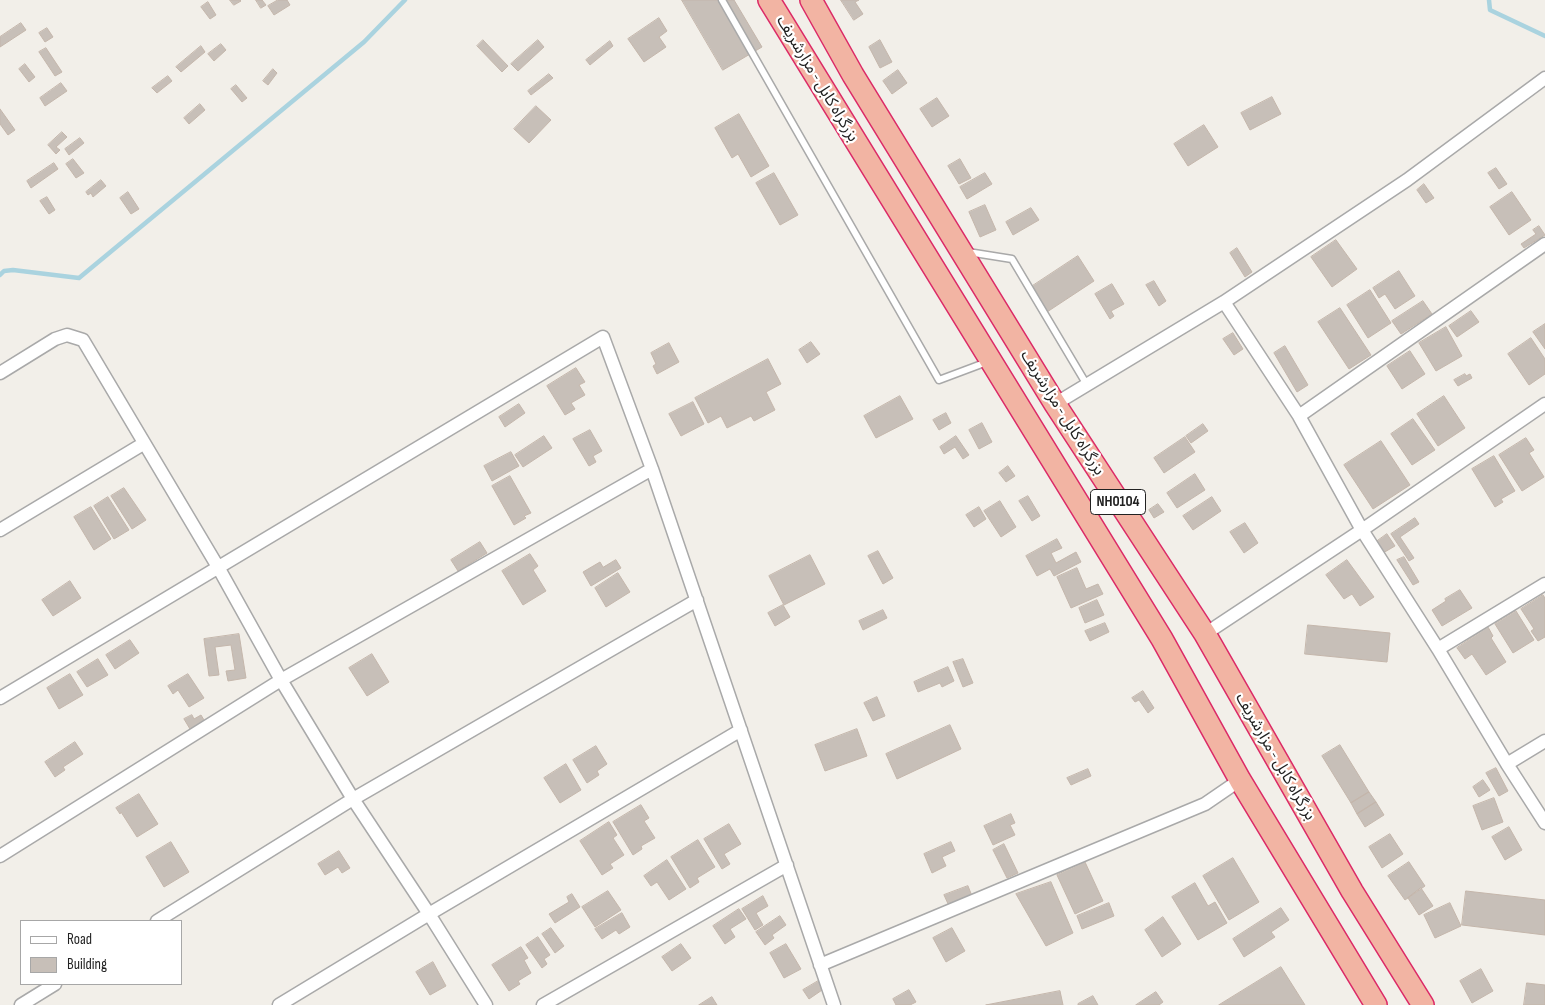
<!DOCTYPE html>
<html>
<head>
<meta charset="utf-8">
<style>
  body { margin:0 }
  #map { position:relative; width:1545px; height:1005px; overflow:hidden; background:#f2efe9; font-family:"Sofia Sans Condensed",sans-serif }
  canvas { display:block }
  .legend { position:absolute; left:20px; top:920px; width:162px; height:65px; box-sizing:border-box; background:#fff; border:1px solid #a7a7a7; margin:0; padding:6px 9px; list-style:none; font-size:15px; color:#222 }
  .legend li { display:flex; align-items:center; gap:10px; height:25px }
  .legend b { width:25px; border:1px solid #a7a7a7 }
</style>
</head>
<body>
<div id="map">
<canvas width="1545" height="1005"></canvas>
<ul class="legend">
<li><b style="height:6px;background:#fff"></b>Road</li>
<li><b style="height:14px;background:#c7bfb8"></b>Building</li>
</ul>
</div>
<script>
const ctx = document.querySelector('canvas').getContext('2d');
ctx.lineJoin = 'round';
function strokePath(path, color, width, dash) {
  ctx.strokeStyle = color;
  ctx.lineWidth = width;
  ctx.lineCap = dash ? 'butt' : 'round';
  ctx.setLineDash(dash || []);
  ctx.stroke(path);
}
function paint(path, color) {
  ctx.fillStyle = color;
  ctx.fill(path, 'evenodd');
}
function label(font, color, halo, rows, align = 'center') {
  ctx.font = font + ' "Sofia Sans Condensed","Noto Sans Arabic",sans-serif';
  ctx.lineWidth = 4.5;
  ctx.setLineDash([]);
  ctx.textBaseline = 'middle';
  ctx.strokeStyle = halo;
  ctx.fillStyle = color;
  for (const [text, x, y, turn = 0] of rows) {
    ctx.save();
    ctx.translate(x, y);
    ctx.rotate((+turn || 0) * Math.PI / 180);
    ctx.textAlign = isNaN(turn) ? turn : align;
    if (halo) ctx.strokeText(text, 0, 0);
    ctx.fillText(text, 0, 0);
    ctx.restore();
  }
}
strokePath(new Path2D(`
  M1489,0L1490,10L1545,36
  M0,275L4,271L13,270L79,278L364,42L405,0`), '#aad3df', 4.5);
const building = new Path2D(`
  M230,0H240L241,1L234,5Z
  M256,0H262L266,5L261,8Z
  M278,0H287L290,5L274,15L268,6Z
  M682,0H734L762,47L723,70Z
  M841,0H859L855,2L863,14L854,20Z
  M208,2L216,15L210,19L201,7Z
  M659,18L667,31L659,37L666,47L644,62L628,39Z
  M21,23L26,30L0,47V37Z
  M47,28L53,37L45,42L39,33Z
  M483,40L508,66L502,72L477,46Z
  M538,40L544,47L518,71L511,64Z
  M880,40L892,62L880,68L869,47Z
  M610,41L613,46L590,65L586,60Z
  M221,44L226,50L214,61L208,54Z
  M201,46L205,52L181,72L176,67Z
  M46,48L62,72L55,76L39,52Z
  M25,64L35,77L29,82L19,69Z
  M273,69L277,73L268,85L263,81Z
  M898,70L907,83L892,94L883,81Z
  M549,74L553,78L531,95L528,91Z
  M168,76L172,81L157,93L152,88Z
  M61,83L67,91L45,106L40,98Z
  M236,85L247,98L242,102L231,89Z
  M1272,97L1281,114L1250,130L1241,113Z
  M937,98L949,116L932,127L920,109Z
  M200,104L205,110L189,124L184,118Z
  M536,106L551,120L529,143L514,129Z
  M0,109L15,130L8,135L0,124Z
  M739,114L769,166L751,177L738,154L732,158L715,128Z
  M1204,125L1218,147L1188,166L1174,144Z
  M62,132L67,137L56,147L60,150L56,154L48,145Z
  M80,138L84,143L69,155L65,149Z
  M73,159L84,173L76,178L66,164Z
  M960,159L971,178L959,184L948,166Z
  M54,163L58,169L31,188L27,181Z
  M1496,168L1507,184L1499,189L1488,173Z
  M774,173L798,215L780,225L756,183Z
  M985,173L992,184L967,199L960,187Z
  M101,180L106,186L93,197L91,193L88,195L86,192Z
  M1424,184L1434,198L1426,203L1417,190Z
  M128,192L139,209L131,214L120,198Z
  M1512,192L1531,220L1509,235L1490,207Z
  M47,197L55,210L49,214L40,201Z
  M985,205L996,230L980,237L969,212Z
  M1031,208L1039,220L1013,235L1006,222Z
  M1539,226L1545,235L1524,248L1521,244L1536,234L1533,230Z
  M1336,240L1357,269L1332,287L1311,257Z
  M1237,248L1252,272L1245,277L1230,253Z
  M1078,256L1094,281L1047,312L1031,287Z
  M1399,271L1415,296L1395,309L1385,294L1379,298L1373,288Z
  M1154,281L1166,301L1159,306L1146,285Z
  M1112,284L1124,304L1111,311L1114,316L1110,319L1095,294Z
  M1370,290L1391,323L1368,338L1347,305Z
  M1423,301L1432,314L1401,334L1392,321Z
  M1340,308L1371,355L1349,369L1318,322Z
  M1471,311L1479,322L1457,337L1449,326Z
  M1545,324V349L1533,332Z
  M1446,327L1462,356L1436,371L1419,343Z
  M1233,333L1243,349L1234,355L1223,339Z
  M1531,338L1545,359V374L1529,385L1508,354Z
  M811,342L820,354L807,363L799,350Z
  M669,343L679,362L657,374L653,366L656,364L651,353Z
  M1285,346L1308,385L1297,392L1274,353Z
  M1410,351L1425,374L1402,389L1387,366Z
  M768,359L781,384L766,392L775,410L754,421L751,416L727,428L721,416L708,423L695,398Z
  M576,368L585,382L579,385L585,395L571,403L575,409L565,415L547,386Z
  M1465,374L1466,376L1470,374L1472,378L1458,386L1454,380Z
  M900,396L913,419L876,438L864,416Z
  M1444,396L1465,428L1438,446L1417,414Z
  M693,402L704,424L681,436L669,414Z
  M519,404L525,413L505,427L499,417Z
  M946,413L951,423L939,430L933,420Z
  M1413,419L1435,450L1412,465L1391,434Z
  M982,423L992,442L979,449L969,430Z
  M1203,424L1208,431L1191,443L1186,436Z
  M590,430L602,451L593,456L596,462L589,466L573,439Z
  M544,436L552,448L523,467L515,455Z
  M956,436L969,455L963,459L955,447L944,454L940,447Z
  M1185,437L1195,452L1164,473L1154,458Z
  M1526,438L1534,450L1529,453L1544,477L1522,491L1499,455Z
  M1381,441L1410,485L1373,509L1344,465Z
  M511,452L519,466L492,481L484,466Z
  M1494,456L1515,491L1501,499L1503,502L1495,507L1472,469Z
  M1008,466L1015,476L1006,482L999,473Z
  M1195,474L1205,490L1177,508L1167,493Z
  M510,476L531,513L524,516L526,518L514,525L492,486Z
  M124,488L146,520L132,529L111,496Z
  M1028,496L1040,516L1032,521L1019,501Z
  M108,497L129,530L114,539L94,506Z
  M1212,497L1221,511L1193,530L1183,516Z
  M1000,501L1016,527L1001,537L984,511Z
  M1158,504L1164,512L1154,518L1149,510Z
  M91,507L111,539L94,550L74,517Z
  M979,507L986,519L974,527L966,515Z
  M1415,518L1419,524L1400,537L1414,558L1409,561L1391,534Z
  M1245,523L1258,543L1244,553L1230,532Z
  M1387,534L1395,546L1383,553L1376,542Z
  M1057,539L1062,548L1051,553L1056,563L1076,552L1081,562L1054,576L1050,569L1037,576L1026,556Z
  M480,542L487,553L458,571L451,560Z
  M878,551L893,578L883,584L868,556Z
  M530,554L538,566L533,570L546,591L523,605L502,571Z
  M810,555L825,584L784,605L769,576Z
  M1404,557L1419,582L1413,585L1397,560Z
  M616,560L621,568L591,586L583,572L600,562L603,567Z
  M1347,560L1374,597L1360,606L1352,594L1344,599L1326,575Z
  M1077,568L1086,589L1098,584L1103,594L1071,608L1057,577Z
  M618,573L630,592L606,607L595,588Z
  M70,581L81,598L53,616L42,600Z
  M1460,590L1472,608L1442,626L1432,610L1446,601L1445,599Z
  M1543,595L1545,598V637L1538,641L1531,631L1534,629L1521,609Z
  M1097,600L1104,615L1085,623L1079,608Z
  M783,605L790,617L775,626L768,613Z
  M883,610L887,618L863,630L859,621Z
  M1516,611L1534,640L1513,653L1495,624Z
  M1105,623L1109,632L1090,641L1085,631Z
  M1308,625L1390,633L1387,662L1305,654Z
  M1488,627L1493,636L1491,638L1506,662L1486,675L1472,654L1465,659L1457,648Z
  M239,634L246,678L228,681L226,671L235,670L231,645L215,647L219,675L209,676L204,639Z
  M130,640L139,653L115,669L106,655Z
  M372,654L389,682L367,696L349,668Z
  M98,659L108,675L87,687L77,672Z
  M963,659L973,683L963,687L953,662Z
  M948,667L954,681L942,687L940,683L918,692L914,682Z
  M70,674L83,695L59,709L47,688Z
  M188,674L204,698L189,707L178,690L173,694L168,686Z
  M1143,691L1154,708L1148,713L1139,700L1135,702L1132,698Z
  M877,697L885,716L873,721L864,703Z
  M192,715L194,719L201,715L207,725L193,734L184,719Z
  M950,725L961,749L897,779L886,754Z
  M857,729L867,756L825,771L815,745Z
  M75,742L83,754L63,767L65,770L55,777L45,762Z
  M1340,745L1369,792L1351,803L1322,756Z
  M596,746L607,764L597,771L599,775L587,783L573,760Z
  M566,764L581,790L560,803L544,778Z
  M1496,768L1508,791L1499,796L1486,773Z
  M1088,769L1091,776L1071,785L1067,778Z
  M1483,780L1490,790L1479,797L1473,787Z
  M1369,792L1376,802L1357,814L1351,803Z
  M139,794L158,824L137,837L121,812L120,814L116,808Z
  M1494,798L1503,822L1482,830L1473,806Z
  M1376,802L1384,815L1365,827L1357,814Z
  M641,805L649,818L644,821L655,838L641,846L642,849L633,855L613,822Z
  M1011,814L1015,823L1010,825L1015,835L993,845L984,826Z
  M609,822L617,835L613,838L624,855L610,864L613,868L602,875L580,841Z
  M729,824L741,844L724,854L730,864L722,869L704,839Z
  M1509,827L1522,850L1505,860L1492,837Z
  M1390,834L1403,854L1382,868L1369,847Z
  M698,840L715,867L697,878L699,882L690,888L671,857Z
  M171,842L189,872L164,887L146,857Z
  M951,842L955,851L942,857L946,866L932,873L924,854Z
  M1004,844L1018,873L1007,878L993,850Z
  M339,851L350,868L342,873L338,867L325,875L318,864Z
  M1233,858L1259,902L1229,920L1203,876Z
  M667,860L686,889L669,900L657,882L651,886L644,876Z
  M1085,862L1103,901L1075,914L1057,875Z
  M1409,862L1425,886L1405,900L1388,876Z
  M1051,882L1073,933L1046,946L1016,894Z
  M1195,883L1208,906L1215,902L1227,923L1198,940L1172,897Z
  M968,886L972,896L949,906L944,895Z
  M1421,888L1433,906L1419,915L1408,898Z
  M608,891L621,910L595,927L582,907Z
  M1466,891L1545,900V935L1462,925Z
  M572,894L580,907L555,923L549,914L569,902L567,897Z
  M763,896L768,906L756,913L763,925L755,930L742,909Z
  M1109,903L1114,916L1082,929L1077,916Z
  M1450,903L1461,926L1435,938L1424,915Z
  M1281,908L1289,920L1271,932L1275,937L1244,957L1233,939Z
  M739,909L746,919L730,929L735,937L725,944L713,926Z
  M622,913L630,927L619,934L616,930L602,939L595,929Z
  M780,916L786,925L772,935L774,938L765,945L756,932Z
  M1163,917L1181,944L1162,957L1145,930Z
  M551,928L564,946L555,953L542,934Z
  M952,928L965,951L946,962L933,938Z
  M538,937L550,955L544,959L547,964L542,968L526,945Z
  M681,944L691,958L672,971L662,957Z
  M786,944L801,969L784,978L770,953Z
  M521,947L528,958L524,960L531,973L518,981L520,984L509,991L492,965Z
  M433,962L446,986L430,995L416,972Z
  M1281,967L1305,1005H1219Z
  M1481,969L1493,991L1472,1003L1460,981Z
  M820,980L825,988L809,999L803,990Z
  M1527,983L1545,985V1005H1524Z
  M909,990L916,1002L910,1005H896L893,999Z
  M1060,991L1063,1005H986Z
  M1156,992L1163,1002L1159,1005H1136Z
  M1093,996L1098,1005H1078V1004Z
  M712,997L717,1005H699Z`);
paint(building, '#c7bfb8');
strokePath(building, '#c4b6ab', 1);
const service = new Path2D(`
  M722,0L939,380L987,362
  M968,252L1012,259L1087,385`);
const minor = new Path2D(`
  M1224,302L1299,416L1362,530L1438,649L1507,764L1545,823
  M0,373L55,339L67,335L83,340L218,567L281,680L353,799L429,914L486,1005
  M1055,404L1224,302L1407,180L1545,78
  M1299,416L1545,244
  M0,530L143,444
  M1205,634L1362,530L1545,404
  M1438,649L1545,584
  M0,698L603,337L652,469L834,1005
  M1507,764L1545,741
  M0,856L281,680L652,469
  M157,921L353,799L697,600
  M820,965L1205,804L1240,780
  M21,1005L55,984
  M279,1005L429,914L741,730
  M543,1005L787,865`);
const trunk = new Path2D(`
  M769,0L1162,639L1240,780L1376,1005
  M811,0L853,75L1055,404L1205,634L1352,891L1423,1005`);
strokePath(service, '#a9a9a9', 9);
strokePath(minor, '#a9a9a9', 15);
strokePath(trunk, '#dc2a67', 24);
strokePath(service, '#fff', 6);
strokePath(minor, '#fff', 12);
strokePath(trunk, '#f2b4a3', 21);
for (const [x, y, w] of [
  [1118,502,55]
]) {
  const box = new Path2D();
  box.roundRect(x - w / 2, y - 12.5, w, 25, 4);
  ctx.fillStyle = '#fff';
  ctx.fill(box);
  strokePath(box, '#222', 1);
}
label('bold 15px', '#222', null, [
  ["NH0104",1118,502]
]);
label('16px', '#222', '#fff', [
  ["بزرگراه کابل - مزارشریف",817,79,59],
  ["بزرگراه کابل - مزارشریف",1062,413,58],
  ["بزرگراه کابل - مزارشریف",1275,757,60]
]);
</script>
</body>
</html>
